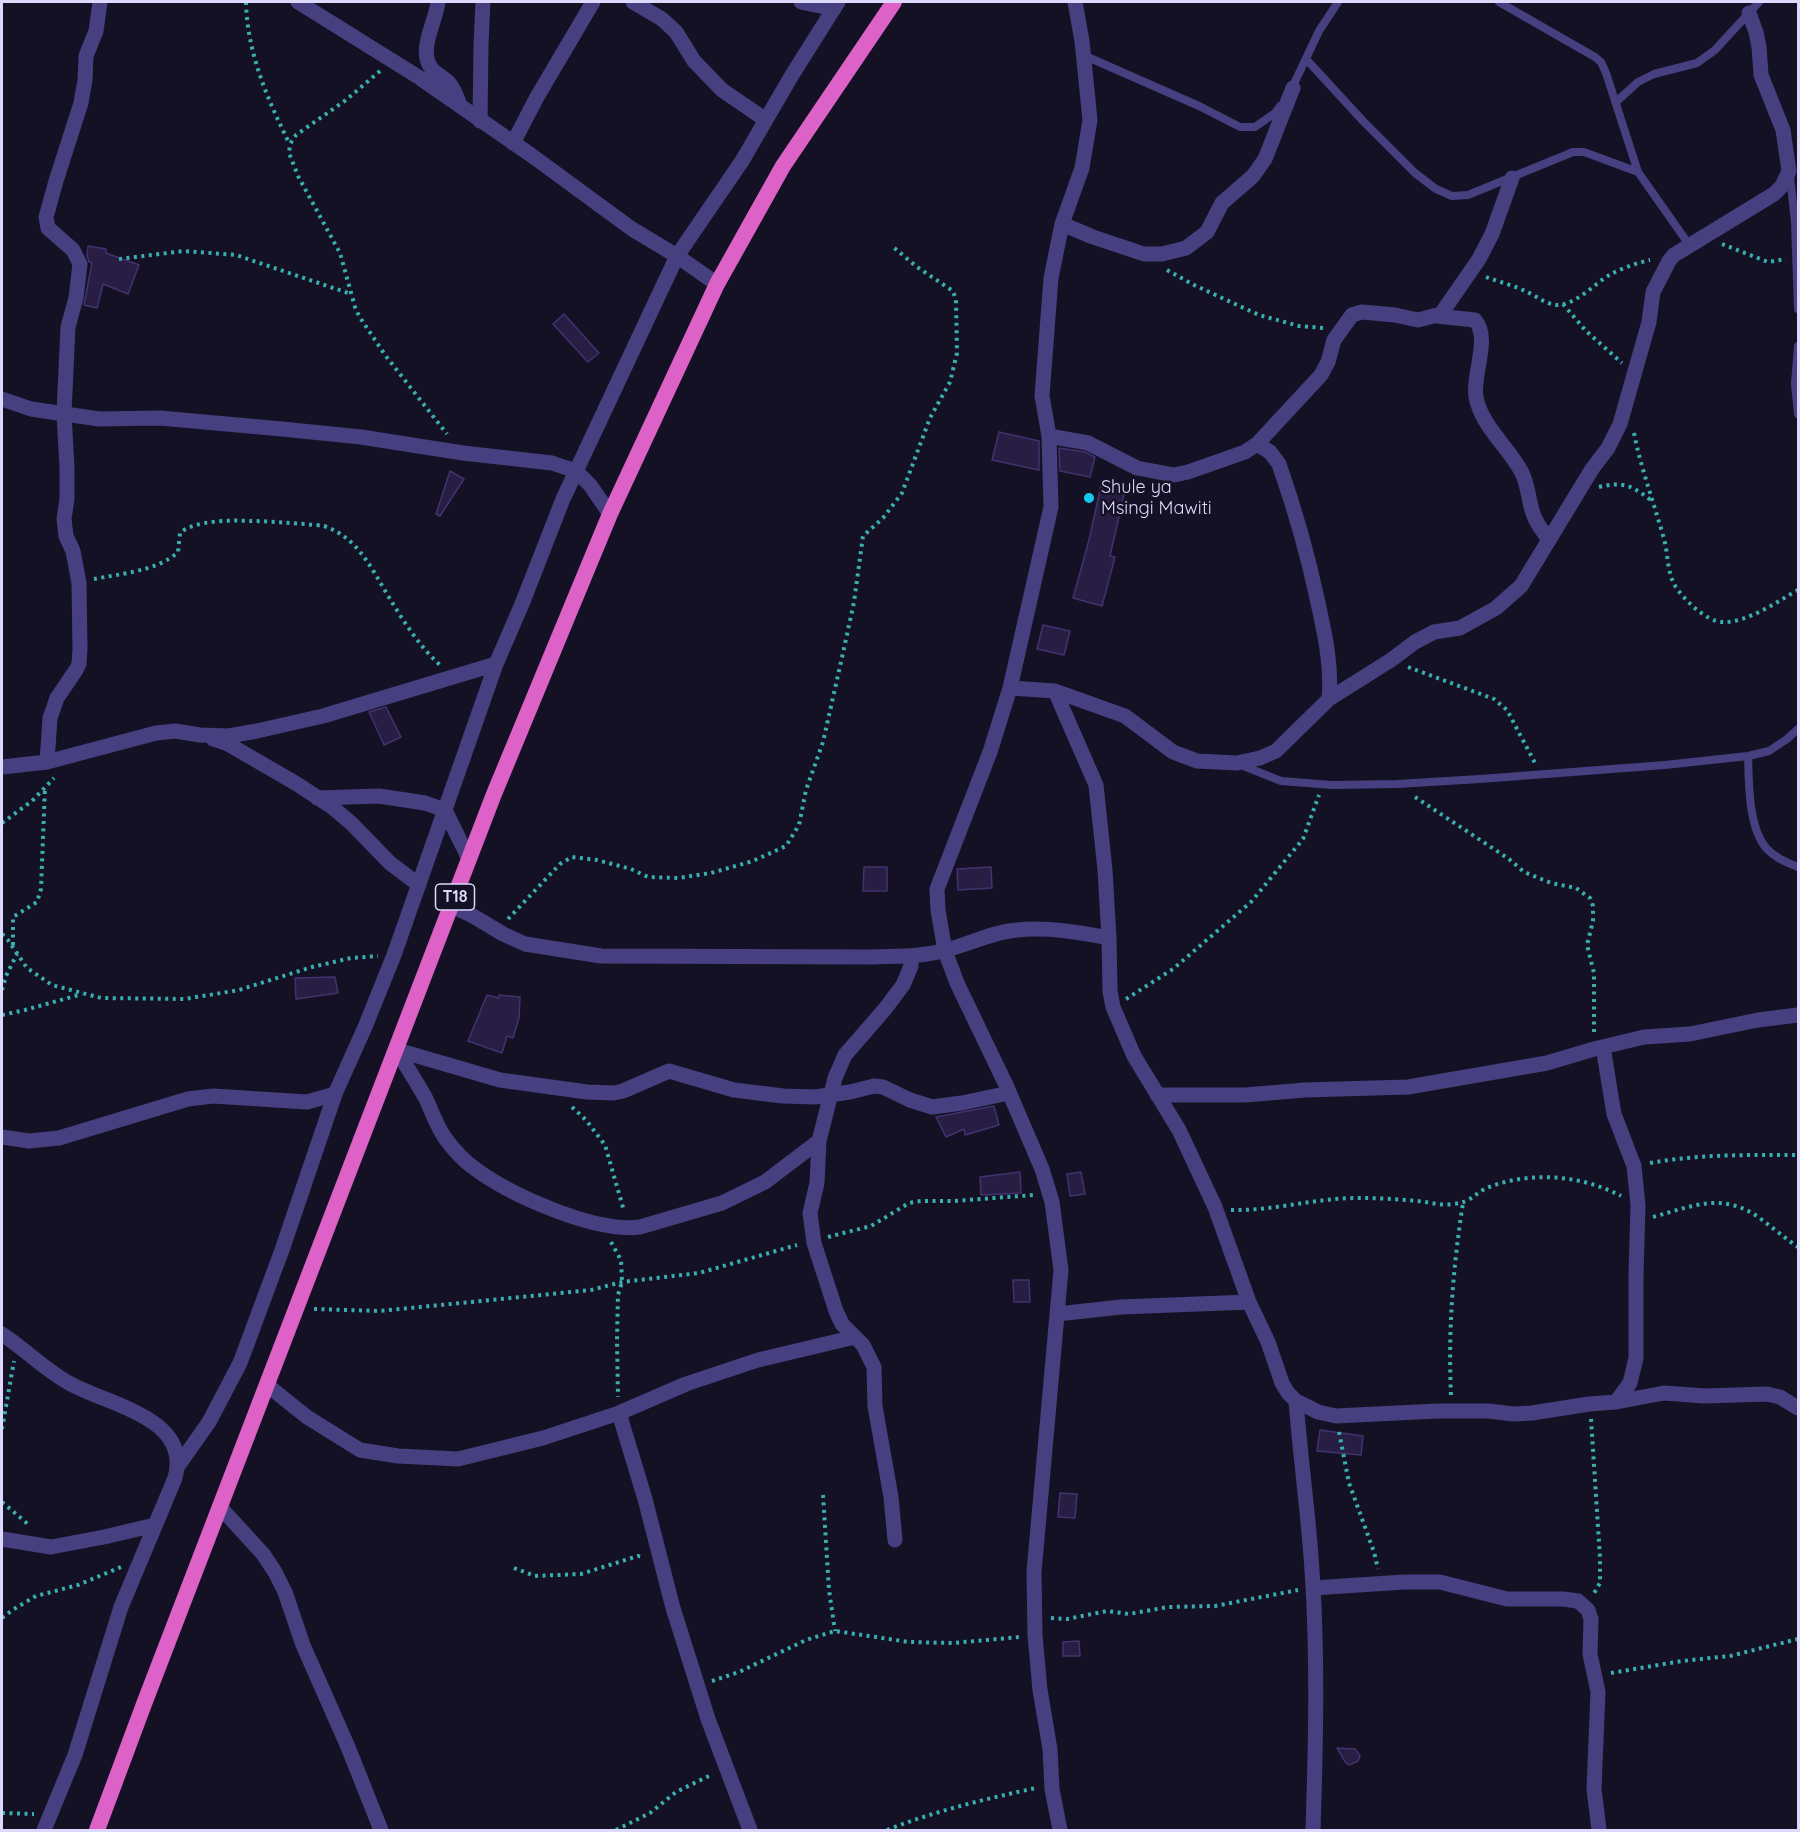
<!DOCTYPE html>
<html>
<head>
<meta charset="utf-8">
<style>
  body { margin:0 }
  #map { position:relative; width:1800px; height:1832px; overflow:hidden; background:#151125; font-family:Quicksand,sans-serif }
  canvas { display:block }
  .frame { position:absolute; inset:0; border:3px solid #ded8fc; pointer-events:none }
</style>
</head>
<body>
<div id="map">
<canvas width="1800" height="1832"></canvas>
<div class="frame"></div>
</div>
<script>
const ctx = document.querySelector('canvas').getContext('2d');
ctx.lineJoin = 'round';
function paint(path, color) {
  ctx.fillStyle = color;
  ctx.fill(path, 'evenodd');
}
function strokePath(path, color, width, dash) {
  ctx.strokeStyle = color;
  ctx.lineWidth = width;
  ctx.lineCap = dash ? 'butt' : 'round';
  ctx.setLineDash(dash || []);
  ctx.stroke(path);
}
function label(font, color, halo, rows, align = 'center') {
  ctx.font = font + ' Quicksand,sans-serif';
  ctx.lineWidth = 5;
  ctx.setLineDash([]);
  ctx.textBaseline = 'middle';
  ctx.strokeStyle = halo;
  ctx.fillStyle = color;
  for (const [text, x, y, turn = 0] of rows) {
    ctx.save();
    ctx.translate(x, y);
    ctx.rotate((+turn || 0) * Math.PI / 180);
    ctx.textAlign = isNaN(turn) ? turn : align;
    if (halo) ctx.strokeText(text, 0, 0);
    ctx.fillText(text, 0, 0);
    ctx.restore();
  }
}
const building = new Path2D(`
  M88,246L106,249V253L139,265L128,294L103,284L97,308L84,305L92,263L89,262L87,255Z
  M564,314L599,353L588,362L553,324Z
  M999,432L1039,441V470L992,460Z
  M1059,448L1085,452L1095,457L1090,477L1060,471Z
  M450,471L464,479L440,516L436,514Z
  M1102,481L1126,486L1110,556L1115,557L1102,606L1073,598L1089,540Z
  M1043,625L1070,631L1064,655L1037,649Z
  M386,707L401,737L384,745L369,712Z
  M864,867H887V891H863Z
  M991,867L992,888L958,890L957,869Z
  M335,977L338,993L296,999L295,978Z
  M487,995L499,998V995L520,997L519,1018L513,1038L507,1036L502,1053L468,1041Z
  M994,1106L999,1125L965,1135L964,1129L946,1137L936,1117Z
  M1020,1172L1021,1193L981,1195L980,1177Z
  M1081,1172L1085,1194L1070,1196L1067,1174Z
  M1013,1280H1029L1030,1302H1014Z
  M1320,1430L1363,1436L1361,1455L1317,1451Z
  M1060,1493L1077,1494L1075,1518L1058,1517Z
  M1079,1641L1080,1656H1063V1642Z
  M1337,1748L1355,1749L1360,1756L1358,1761L1349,1765L1346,1763Z`);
paint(building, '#281e44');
strokePath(building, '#42326f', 1.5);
strokePath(new Path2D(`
  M246,2C247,52 267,98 289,143
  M380,71L346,100L296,135L290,144L289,153L298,176L340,253L355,307L359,316L385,355L447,434
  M1722,244L1768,262L1786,259
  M119,259L184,251L236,255L351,294
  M1167,270L1194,285L1259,315L1299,326L1324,328
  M1486,277C1499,282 1513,285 1525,291C1535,295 1544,303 1555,305C1574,307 1595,283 1611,274C1623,268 1636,263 1650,260
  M1563,304L1586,331L1622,363
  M1634,433C1641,469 1654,503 1664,539C1668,553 1667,570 1674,584C1682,598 1706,622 1723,622C1747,623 1778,601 1798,590
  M1599,487C1625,481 1632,486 1652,501
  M94,579C119,574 158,571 178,552L180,533C195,520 231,520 251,521C269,521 287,523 306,524C312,525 319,525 324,526C359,538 372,570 390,599C404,622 420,647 440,665
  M1408,667L1494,699L1507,710L1535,763
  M1415,797L1509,859L1524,872L1551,883L1576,888L1590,898L1593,906V921L1587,945L1594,973V1035
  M2,823L32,801L54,778
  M508,919L560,864L572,857L597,860L631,869L648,877L678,878L711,873L753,861L786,846L799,825L806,790L823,742L843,653L854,602L863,536L883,518L902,493L930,418L950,382L957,353L956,300L953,291L917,267L892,246
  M2,934L8,940L27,968L52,985L101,998L185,999L239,990L312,967L351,958L378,956
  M13,945V917L37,902L41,889L45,787
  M2,990L6,976L17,954
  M1126,999L1173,969L1251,902L1303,839L1319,795
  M2,1015L25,1010L82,994
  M572,1107L586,1120L605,1145L624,1211
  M1650,1163C1700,1154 1748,1155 1798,1155
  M1231,1210C1274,1211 1315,1198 1358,1198C1377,1198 1397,1199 1417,1201C1429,1202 1441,1206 1453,1204C1473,1202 1474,1193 1489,1187C1532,1171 1581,1175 1621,1196
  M1653,1217C1693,1206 1723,1191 1761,1219C1773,1228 1785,1238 1798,1247
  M828,1237L871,1226L909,1203L921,1201H954L1034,1195
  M611,1242L621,1260L622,1282L618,1295L617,1340L618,1397
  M314,1309L380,1311L591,1290L622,1282L699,1273L797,1245
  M1451,1395C1448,1330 1453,1267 1463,1203
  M1591,1419L1600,1558V1583L1593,1595
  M2,1429L14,1361
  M1339,1432L1349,1483L1374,1552L1378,1569
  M823,1495L829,1590L835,1631
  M2,1502L29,1525
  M514,1568L535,1576L581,1574L638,1556L644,1557
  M2,1618L14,1609L36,1596L78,1585L121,1567
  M1051,1618L1067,1619L1107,1611L1129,1614L1168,1607L1215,1606L1298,1590
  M1611,1673L1682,1661L1730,1656L1798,1639
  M712,1681L739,1672L806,1640L835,1631L909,1642L953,1643L1020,1637
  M2,1813L34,1814
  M616,1830L650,1813L676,1792L713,1774
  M887,1830C935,1811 985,1799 1036,1788`), '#39afaf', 4, [3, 4.5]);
strokePath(new Path2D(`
  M1499,2L1595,57L1601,62L1606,73L1638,172L1690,246
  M1083,55L1199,106L1240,127H1255L1275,113L1280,106
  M1306,59L1363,121L1415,173L1436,189L1452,196L1468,195L1573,152H1584L1638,172
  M1292,88L1319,31L1338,2
  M1616,102L1638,82L1654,74L1697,63L1715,50L1759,2
  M1790,176L1795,222L1798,309
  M1798,346L1795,384L1798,414
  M1748,756C1749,783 1748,826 1766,848C1774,857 1787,863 1798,867
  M1241,765L1281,781L1332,785L1397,784L1480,779L1665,765L1748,756L1769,751L1787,739L1798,729`), '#464080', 8);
strokePath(new Path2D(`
  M298,2L420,78L531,155L632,229L677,256L717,284
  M438,2C436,22 417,51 432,69C437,75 445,78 450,84C455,90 457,98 460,105
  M633,2L662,19L676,32L694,61L722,90L766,120
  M801,2L834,9
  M480,121L481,45L483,2
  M513,143L537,97L593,2
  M1062,224L1093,237L1144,254H1162L1186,248L1207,232L1222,203L1253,176L1265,159L1293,88
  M1437,316L1475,320C1491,339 1472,374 1476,397C1481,425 1508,447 1521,471C1529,485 1528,502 1534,516C1537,525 1544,532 1549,540
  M2,399L31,409L99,419L160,418L282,429L361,437L463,453L552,463L576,471L590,485L610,514
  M1049,436L1088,443L1137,468L1174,475L1188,472L1245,452L1257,444L1321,375L1328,362L1334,340L1352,315L1362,312L1395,315L1418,320L1441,314L1479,259L1492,234L1512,178
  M1257,444L1270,452L1279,464C1295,510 1308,555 1318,603C1325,635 1332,666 1329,699
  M1010,688L1055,691L1125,716L1173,752L1197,761L1237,763L1260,758L1276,751L1329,699L1391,660L1415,642L1434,632L1460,628L1496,608L1521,586L1592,469L1608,448L1620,424L1649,322L1653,292L1669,261L1674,255L1774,194L1782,186L1789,171L1783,130L1761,75L1759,47L1756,32L1749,13
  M1055,691L1096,785L1105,870L1109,938L1110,991L1113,1007L1134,1056L1179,1130L1215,1207L1249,1302
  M213,739L228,744L297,784L332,807L351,823L390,863L419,885
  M47,762L50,718L57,698L76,670L79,664L80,649L79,583L73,551L66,536L64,519L67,499V468L64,413L68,327L76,298L80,264L73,250L48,228L46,217L56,181L81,103L85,80L86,56L96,31L100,2
  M2,767L47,762L156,733L175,731L200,735L229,736L257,731L323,716L496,664
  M317,798L379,796L425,803L445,810L469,859
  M452,906L473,916L503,934L525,944L601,956L872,957C897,956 922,957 946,950C970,944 992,932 1017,930C1048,927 1078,932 1109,938
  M1603,1047L1614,1114L1634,1166L1638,1205L1636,1275V1358L1630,1383L1616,1402
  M397,1050L500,1080L587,1092L614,1093L623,1091L669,1071L734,1090L783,1096L815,1097L850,1092L874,1086L883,1087L910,1100L932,1107L962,1103L1009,1093
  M397,1050C406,1066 416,1081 425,1097C432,1111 436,1125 445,1138C453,1149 463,1160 474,1168C510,1195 595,1233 640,1227L722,1203L765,1182L819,1141
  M1157,1095H1245L1305,1090L1408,1087L1547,1063L1594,1049L1644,1037L1690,1034L1758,1020L1798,1015
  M2,1137L29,1141L59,1138L188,1099L213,1096L307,1102L335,1094
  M1057,1314L1121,1307L1249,1302L1268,1342L1282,1383L1288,1393L1296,1401L1318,1412L1336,1416L1437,1411H1488L1514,1414L1532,1413L1589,1404L1616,1402L1664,1393L1705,1396L1767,1394L1780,1397L1798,1408
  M2,1334C25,1349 45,1370 69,1383C107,1405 192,1417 175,1478L121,1607L75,1755L44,1830
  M267,1385L307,1417L360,1450L398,1456L458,1459L543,1438L619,1413L686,1384L758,1360L855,1337
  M1296,1401C1300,1453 1307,1504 1311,1556C1318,1647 1316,1739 1313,1830
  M619,1413L645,1499L673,1608L708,1719L750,1830
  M178,1466L209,1422L240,1363L282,1250L335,1094L365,1027L394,955L496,664L522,604L563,499L677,256L742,161L792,75L838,2
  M220,1507L263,1554L275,1572L285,1592L303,1645L348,1747L381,1830
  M2,1539L51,1547L104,1537L155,1525
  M895,1540L891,1497L875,1406L874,1367L863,1345L842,1324L836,1311L814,1243L810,1213L817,1183L819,1141L835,1078L845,1055L885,1009L903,985L911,966V956
  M1313,1588L1404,1582H1440L1507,1599H1563L1578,1601L1588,1610L1591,1619L1590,1654L1598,1692L1594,1789L1599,1830
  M1060,1830L1052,1789L1050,1749L1040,1690L1035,1635L1034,1572L1061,1270L1052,1202L1042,1169L1006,1085L957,983L945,951L938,910L937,889L990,752L1010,688L1051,507L1049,436L1042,396L1051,278L1062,224L1082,168L1090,120L1082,41L1075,2`), '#464080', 15);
strokePath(new Path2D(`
  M97,1830L144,1704L494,794L610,514L717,284L783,166L894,2`), '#dd62c7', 16);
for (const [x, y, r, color] of [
  [1089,498,6,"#13caed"]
]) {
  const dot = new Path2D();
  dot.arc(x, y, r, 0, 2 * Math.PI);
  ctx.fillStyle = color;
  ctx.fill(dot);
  strokePath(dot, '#151125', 2);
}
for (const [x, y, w] of [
  [455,897,39]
]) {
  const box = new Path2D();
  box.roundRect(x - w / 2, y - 13, w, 26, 4.5);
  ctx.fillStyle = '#151125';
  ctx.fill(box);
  strokePath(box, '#ded8fc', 1.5);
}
label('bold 16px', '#ded8fc', null, [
  ["T18",455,897]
]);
label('18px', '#ded8fc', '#151125', [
  ["Shule ya",1101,488],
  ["Msingi Mawiti",1101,509]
], 'left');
</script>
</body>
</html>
